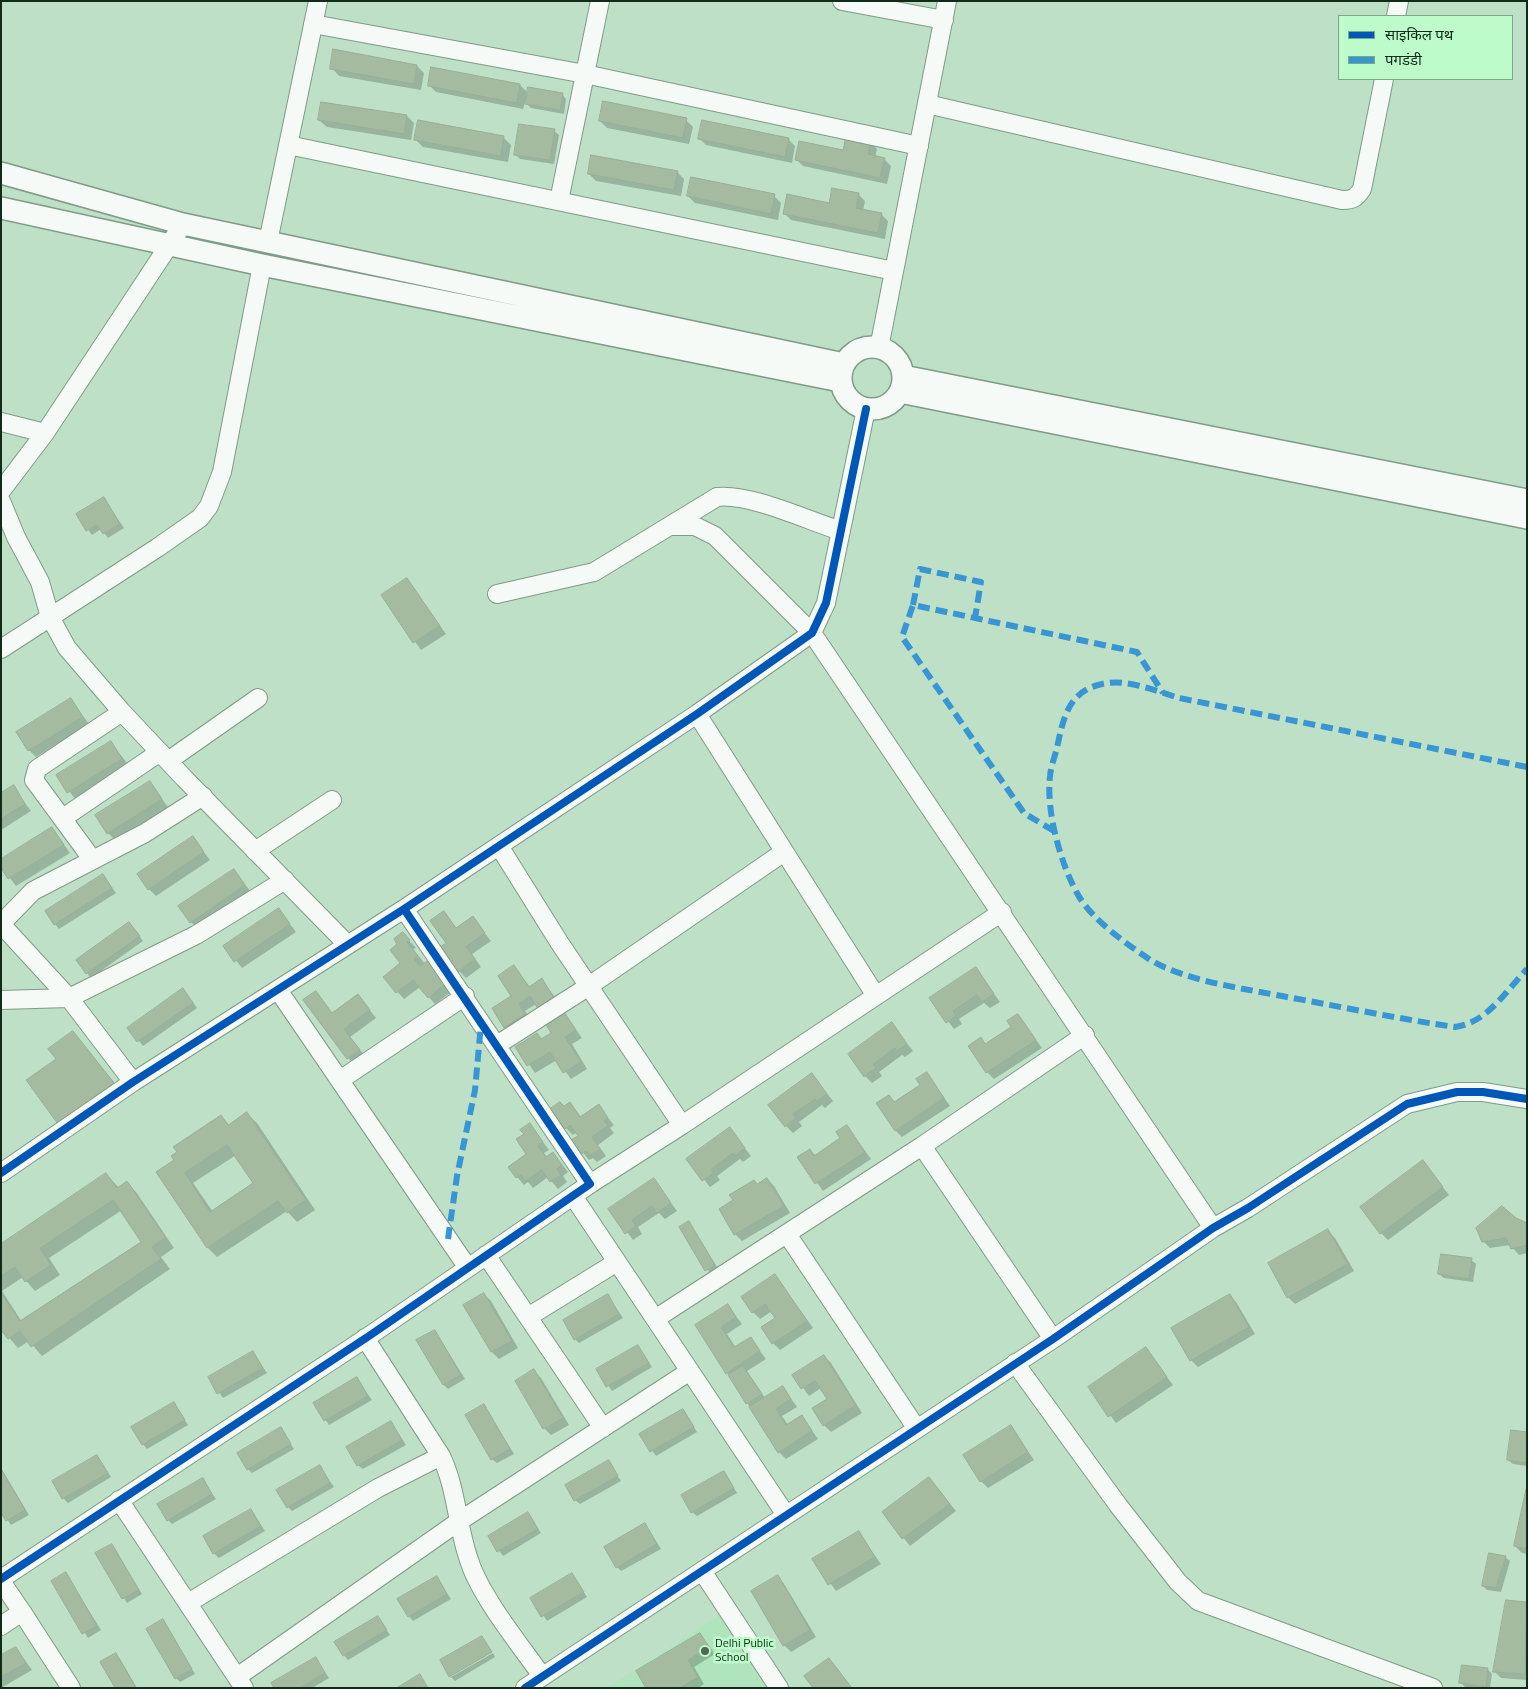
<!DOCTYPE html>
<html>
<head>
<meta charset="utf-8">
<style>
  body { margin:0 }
  #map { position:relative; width:1528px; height:1689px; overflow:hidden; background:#bee0c6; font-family:"Titillium Web","Noto Sans Devanagari",sans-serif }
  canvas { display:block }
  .frame { position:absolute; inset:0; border:2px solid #122b19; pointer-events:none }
  .legend { position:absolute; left:1338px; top:15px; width:175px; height:65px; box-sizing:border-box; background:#bdfbcb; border:1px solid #79a884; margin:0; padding:6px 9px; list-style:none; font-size:15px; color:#122b19 }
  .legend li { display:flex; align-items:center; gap:10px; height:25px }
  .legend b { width:25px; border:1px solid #79a884 }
</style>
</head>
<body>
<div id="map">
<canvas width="1528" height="1689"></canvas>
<div class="frame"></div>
<ul class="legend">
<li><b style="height:6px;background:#0057b8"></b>साइकिल पथ</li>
<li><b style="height:6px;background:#3896d4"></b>पगडंडी</li>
</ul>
</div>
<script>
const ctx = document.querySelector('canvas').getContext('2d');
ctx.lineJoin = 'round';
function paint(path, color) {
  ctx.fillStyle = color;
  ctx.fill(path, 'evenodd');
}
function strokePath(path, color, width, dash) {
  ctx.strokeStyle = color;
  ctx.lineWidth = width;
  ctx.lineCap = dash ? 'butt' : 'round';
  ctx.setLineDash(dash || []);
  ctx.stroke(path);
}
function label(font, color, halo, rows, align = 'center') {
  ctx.font = font + ' "Titillium Web",sans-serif';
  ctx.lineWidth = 5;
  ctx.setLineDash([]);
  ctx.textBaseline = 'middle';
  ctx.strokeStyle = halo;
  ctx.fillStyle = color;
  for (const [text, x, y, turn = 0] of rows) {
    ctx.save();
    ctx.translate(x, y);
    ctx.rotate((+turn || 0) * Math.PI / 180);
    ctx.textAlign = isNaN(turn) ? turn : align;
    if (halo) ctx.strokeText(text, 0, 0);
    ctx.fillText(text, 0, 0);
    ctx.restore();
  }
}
paint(new Path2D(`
  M722,1614L771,1688H607Z`), '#afe4bc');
paint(new Path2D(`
  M417,66L424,73L421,90L339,76L332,68Z
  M429,85H520L528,93L562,94L566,99L564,114L531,108L525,102L523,109L436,92Z
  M407,116L414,123L411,140L327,127L319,120Z
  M686,120L693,127L689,144L607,128L600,121Z
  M554,131L559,135L554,164L520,159L515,154Z
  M504,138L511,145L508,162L423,147L416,140Z
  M699,138L788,139L795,146L792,163L706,145Z
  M870,142L877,149L875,157L884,159L891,166L887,184L803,166L796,159L844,151Z
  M677,172L684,179L681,196L596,181L589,174Z
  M858,194L865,201L863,211L881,214L888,221L885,239L791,220L784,213L830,204Z
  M688,196H774L781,203L778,220L695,203Z
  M104,499L124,528L108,538L101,529L92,535L78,515Z
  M407,579L446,634L421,650L382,596Z
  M71,700L89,724L36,757L29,750Z
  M111,742L129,766L75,799L58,775Z
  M150,783L168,807L115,840L108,833Z
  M13,787L31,811L1,830V795Z
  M52,828L70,853L16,886L1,866Z
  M193,838L210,860L156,896L149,889Z
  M234,870L251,892L198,929L191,922Z
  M103,875L116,893L59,929L55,924Z
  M279,910L296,932L242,968L225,946Z
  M444,913L457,929L473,918L491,941L472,954L481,967L466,978L459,971L448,944Z
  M129,923L143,941L91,978L87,973Z
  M403,934L416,948L413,949L425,964L426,963L451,992L435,1004L420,987L404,999L384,977L402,964L399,944Z
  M514,967L530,987L542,980L561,1005L536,1004L525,1011L532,1021L512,1034L505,1027L513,996Z
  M976,969L1000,1002L990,1008L984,1003L959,1019L962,1024L954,1029L931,998Z
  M315,993L333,1014L358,995L376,1018L350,1037L366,1057L355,1065L348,1058Z
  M187,994L197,1008L143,1046L129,1028Z
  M564,1013L582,1038L572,1044L587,1069L571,1079L557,1060L535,1073L517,1047L537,1034L543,1040L553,1034Z
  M1018,1015L1042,1048L994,1079L987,1072L981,1039L987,1045L1013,1028Z
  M892,1024L913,1051L905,1057L902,1055L879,1072L882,1076L872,1083L865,1076Z
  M73,1033L123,1093L69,1133L57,1059Z
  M927,1073L950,1106L902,1137L895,1130L889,1096L895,1102L922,1085Z
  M812,1075L833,1101L825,1108L822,1105L799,1122L802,1126L793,1133L786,1126Z
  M570,1104L582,1118L598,1106L614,1125L610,1128L614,1133L598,1145L606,1156L597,1162L593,1158L589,1160L573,1140L579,1136L577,1132L573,1135L566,1128L564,1108Z
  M247,1114L257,1123L315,1210L297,1222L287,1211L217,1257L208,1248L157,1173L176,1160L221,1116L230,1126ZM236,1155L255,1183L213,1212L193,1183Z
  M530,1125L549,1150L544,1153L547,1157L553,1153L568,1172L563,1176L567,1182L558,1189L548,1177L533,1188L528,1182L524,1185L509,1167L528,1154L525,1134Z
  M847,1127L871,1159L823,1191L799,1157L810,1150L816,1156L842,1139Z
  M730,1129L751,1156L743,1162L740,1159L717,1176L720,1180L710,1187L688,1159Z
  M1423,1162L1449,1195L1388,1240L1381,1233Z
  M106,1174L119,1188L127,1183L136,1192L174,1248L161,1257L170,1269L42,1356L29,1341L18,1348L1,1328V1246ZM122,1210L143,1242L22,1322L2,1291L23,1277L35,1291L60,1275L49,1258Z
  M767,1179L774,1186L790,1213L742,1241L735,1234L758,1185Z
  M654,1180L677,1211L665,1219L659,1213L638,1227L642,1234L633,1240L610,1209Z
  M1515,1219L1527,1224V1253L1519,1255L1510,1245L1490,1248L1483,1241Z
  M689,1223L719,1270L711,1275L681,1227Z
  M1328,1231L1335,1238L1354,1271L1295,1304L1288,1297Z
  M1471,1260L1476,1264L1473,1282L1444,1278L1439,1274Z
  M775,1275L813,1328L780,1350L773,1343L776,1318L772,1311L760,1319L753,1312Z
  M484,1294L491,1301L518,1348L499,1359L492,1352L465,1305Z
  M1229,1295L1236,1302L1255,1334L1198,1367L1191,1360Z
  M608,1296L623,1318L579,1343L575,1339Z
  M728,1306L742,1324L727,1334L736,1348L750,1338L766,1359L747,1371L765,1398L783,1387L797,1407L782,1416L788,1425L802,1416L818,1439L786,1459L779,1452L697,1326Z
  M435,1331L465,1379L448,1389L444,1385Z
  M638,1346L652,1367L612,1391L598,1370Z
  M1146,1349L1173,1385L1116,1423L1089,1387Z
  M253,1353L267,1373L223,1398L209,1378Z
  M824,1356L831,1363L862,1413L831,1432L824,1425L829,1400L821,1388L809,1396L794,1375Z
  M534,1371L541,1378L569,1425L551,1435L544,1428L516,1381Z
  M357,1379L372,1400L329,1425L314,1403Z
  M174,1403L188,1425L147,1449L143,1444Z
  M484,1406L514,1454L497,1463L492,1459Z
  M683,1410L697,1432L656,1456L641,1434Z
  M391,1422L406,1445L363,1469L358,1465Z
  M1011,1427L1034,1460L988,1488L981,1481Z
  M281,1429L294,1449L252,1473L248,1469Z
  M1527,1434V1466L1513,1464L1508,1460Z
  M97,1456L111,1477L68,1503L63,1498Z
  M608,1462L621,1481L580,1504L575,1500Z
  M320,1467L334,1487L292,1511L288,1507Z
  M1,1468L29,1515L11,1525L1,1510Z
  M724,1472L737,1493L697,1516L692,1512Z
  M929,1478L956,1511L910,1546L884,1513Z
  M202,1479L216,1499L172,1524L168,1520Z
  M1527,1491V1554L1522,1553L1515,1546Z
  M251,1510L265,1531L219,1558L214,1553Z
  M528,1514L541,1533L503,1556L489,1536Z
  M645,1524L661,1549L621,1571L617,1567Z
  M859,1533L881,1564L836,1591L814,1560Z
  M111,1545L142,1594L127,1603L97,1554Z
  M1505,1557L1510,1561L1501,1592L1487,1590L1483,1586Z
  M66,1574L101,1630L88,1638L53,1581Z
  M572,1575L587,1597L547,1621L532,1598Z
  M436,1577L451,1599L413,1621L409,1616Z
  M777,1577L784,1584L816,1637L791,1652L784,1645Z
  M1527,1604V1680L1501,1678L1494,1671Z
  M378,1618L390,1635L348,1660L344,1655Z
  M163,1621L195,1674L180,1682L176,1678Z
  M700,1634L715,1654L694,1667L704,1684L698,1688H647Z
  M16,1648L32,1670L1,1688V1657Z
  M493,1653L495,1657L455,1681L451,1677Z
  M116,1655L120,1659L137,1688H117Z
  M316,1659L329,1678L312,1688H275Z
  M1488,1670L1492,1674L1490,1688L1465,1687L1461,1683Z`), '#0003');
const building = new Path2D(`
  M333,49L417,65L414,84L330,69Z
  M431,67L520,84L517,103L428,86Z
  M528,87L563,93L560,110L525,104Z
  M603,101L687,118L683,138L599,121Z
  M321,102L407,115L404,134L318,120Z
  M418,120L504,136L501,156L414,140Z
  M702,120L789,138L785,157L698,139Z
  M519,124L555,129L550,160L514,155Z
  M846,136L871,141L868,154L885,158L880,178L795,160L799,141L843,150Z
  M591,155L678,171L674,190L588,174Z
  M691,177L775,194L771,214L687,196Z
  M832,188L859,193L856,208L882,213L878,233L783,214L787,194L829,203Z
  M104,497L120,524L103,534L97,525L86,531L76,514Z
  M407,578L440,626L413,643L381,595Z
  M71,698L83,717L28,751L16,732Z
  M111,741L122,759L67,793L56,775Z
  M150,781L162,799L107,834L95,815Z
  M14,785L25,804L1,819V793Z
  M52,827L64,845L8,879L1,868V859Z
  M193,836L204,852L148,890L137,874Z
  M234,869L245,885L190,923L178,906Z
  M103,874L112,888L54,925L45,911Z
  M279,908L290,924L234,962L223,946Z
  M444,911L456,928L473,916L485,933L466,947L475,959L458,972L440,947L446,943L430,921Z
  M129,922L140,936L86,974L76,960Z
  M403,932L410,940L407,942L418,956L414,959L420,966L427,961L445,984L428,998L413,980L396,993L383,977L400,963L390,950L397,944L394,939Z
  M514,965L529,987L542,978L554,998L538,1009L530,996L519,1004L525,1014L504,1028L492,1008L511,996L498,976Z
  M976,967L994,994L982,1002L977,995L953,1011L956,1016L946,1023L929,998Z
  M183,988L193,1003L137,1042L127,1028Z
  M316,991L332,1013L358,994L370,1010L344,1029L360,1050L347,1059L303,1000Z
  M564,1012L576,1030L565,1037L581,1062L563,1073L550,1052L527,1066L515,1047L537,1033L541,1039L551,1033L545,1023Z
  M1018,1014L1036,1040L986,1073L968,1046L981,1037L985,1044L1011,1027L1007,1021Z
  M892,1022L907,1044L897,1051L895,1048L873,1064L876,1068L864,1077L848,1054Z
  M73,1031L114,1083L58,1124L26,1080L56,1059L48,1049Z
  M927,1072L944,1098L895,1131L876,1103L889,1095L894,1102L920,1085L916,1079Z
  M812,1073L827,1094L817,1101L815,1099L793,1114L796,1118L785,1127L768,1105Z
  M560,1102L564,1106L570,1102L580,1117L599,1104L608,1118L604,1121L608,1126L592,1137L600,1149L590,1156L586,1151L581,1154L571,1140L578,1136L570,1125L565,1129L550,1109Z
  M247,1112L306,1200L287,1213L278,1201L207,1248L156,1172L174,1160L171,1156L177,1152L173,1147L221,1115L228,1125ZM227,1145L253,1183L210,1212L185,1173Z
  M530,1123L543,1142L538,1146L546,1157L553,1152L562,1165L557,1169L561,1175L550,1182L542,1170L525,1181L521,1175L516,1178L508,1167L526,1154L516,1139L524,1134L520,1130Z
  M847,1125L865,1152L815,1184L797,1157L810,1149L814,1156L840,1138L836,1132Z
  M730,1127L745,1148L735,1156L733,1153L711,1169L714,1173L702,1181L686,1159Z
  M1423,1160L1443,1187L1380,1234L1360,1207Z
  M106,1173L117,1188L127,1181L166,1238L152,1247L161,1259L31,1347L20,1331L8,1339L1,1330V1293L20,1321L141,1242L113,1200L40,1248L51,1265L25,1282L15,1267L1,1276V1244Z
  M654,1178L671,1203L657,1213L652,1206L632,1220L636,1226L625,1234L608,1209Z
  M767,1178L784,1206L734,1235L719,1209L733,1200L729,1195L754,1180L757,1184Z
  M1502,1206L1516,1218L1527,1223V1245L1511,1249L1506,1238L1482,1242L1476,1228Z
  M689,1221L715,1265L705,1271L679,1227Z
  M1328,1229L1348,1264L1287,1298L1268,1263Z
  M1441,1254L1472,1258L1469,1279L1438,1274Z
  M775,1274L807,1321L772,1344L761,1327L775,1318L765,1304L752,1313L741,1297Z
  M484,1293L512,1341L491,1352L463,1305Z
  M608,1294L619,1314L574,1340L563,1320Z
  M1230,1294L1249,1327L1190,1361L1171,1328Z
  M728,1304L736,1317L721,1327L734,1347L751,1337L760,1351L726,1374L695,1325Z
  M435,1330L461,1375L443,1385L416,1340Z
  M638,1345L649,1363L606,1387L596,1369Z
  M1146,1347L1167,1377L1108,1417L1088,1387Z
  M253,1351L263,1368L217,1394L208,1377Z
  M824,1355L856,1405L823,1426L812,1408L827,1399L815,1381L801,1389L792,1375Z
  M743,1366L762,1394L746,1404L728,1375Z
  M534,1369L563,1418L543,1429L515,1381Z
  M357,1377L368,1396L324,1421L313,1403Z
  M783,1386L791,1399L776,1409L786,1425L802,1415L812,1431L778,1453L749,1407Z
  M174,1402L185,1420L142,1445L131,1427Z
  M484,1404L510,1449L491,1460L465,1415Z
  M683,1409L694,1427L650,1452L639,1434Z
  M391,1421L402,1440L357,1466L346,1447Z
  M1011,1425L1028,1452L980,1482L963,1455Z
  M281,1427L291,1444L247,1470L237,1453Z
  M1511,1430L1527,1432V1463L1507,1460Z
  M97,1455L108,1473L62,1499L52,1481Z
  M609,1460L618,1476L574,1501L565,1485Z
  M320,1465L330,1483L287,1508L276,1490Z
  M1,1469L25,1510L6,1521L1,1513Z
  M724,1471L734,1488L691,1513L681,1495Z
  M929,1477L950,1504L902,1539L882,1512Z
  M203,1478L212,1494L167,1521L157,1504Z
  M1527,1485V1549L1514,1546Z
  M251,1509L261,1526L213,1554L203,1536Z
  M528,1512L538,1529L497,1552L488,1536Z
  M645,1523L657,1544L616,1568L604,1547Z
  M859,1531L875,1557L828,1585L812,1559Z
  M112,1544L139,1590L122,1599L95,1553Z
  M1489,1553L1506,1556L1496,1588L1482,1586Z
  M66,1572L97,1626L82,1634L51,1581Z
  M572,1573L584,1592L541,1617L530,1598Z
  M778,1575L810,1630L783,1646L751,1591Z
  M437,1576L447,1594L408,1617L397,1599Z
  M1506,1600L1527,1602L1525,1674L1493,1672Z
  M378,1616L387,1630L343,1656L334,1642Z
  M163,1619L192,1669L175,1679L146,1629Z
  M700,1633L709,1647L688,1660L698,1677L680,1688H646L636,1671Z
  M482,1636L492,1652L449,1677L440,1660Z
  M16,1647L26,1663L1,1677V1655Z
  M116,1653L136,1688H115L100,1662Z
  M316,1657L325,1673L300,1688H274L271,1683Z
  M829,1658L852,1688H813L804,1676Z
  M1462,1665L1488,1668L1486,1687L1459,1683Z
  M420,1674L428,1688H397Z`);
paint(building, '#a4bba0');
strokePath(building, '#99ae97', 1);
const minor = new Path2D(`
  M842,1L944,20
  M1396,16L1399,1
  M313,24L585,74L919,146
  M927,104L1342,200C1353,200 1356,198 1362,189L1384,79
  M288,145L894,271
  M559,201L600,1
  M268,242L318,1
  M879,348L947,1
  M1,422L45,433
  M1,491L45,433L183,224
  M1,501L16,537L40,582L50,617L67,648L122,712L184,778L347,944
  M670,526H695L715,536L812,633L1213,1228
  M497,594L594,572L717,497C749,493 809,521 841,531
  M1,649L157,548L200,518L209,506L222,472L262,265
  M697,714L876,996
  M168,761L258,698
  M63,818L160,752
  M499,846L559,942L682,1125L590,1184
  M255,851L332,800
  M92,859L34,780L37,769L122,712
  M1,924L33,891L145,833L203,796
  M1,924L69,998L133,1082
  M278,990L468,1268
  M1,1000L69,998L196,935L285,880
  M497,1045L589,986L784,852
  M340,1080L465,996
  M682,1125L1002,912
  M922,1146L1053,1339
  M1,1173L133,1082L404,909L697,714L812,633L826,603L866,409
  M573,1196L786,1515
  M787,1234L917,1429
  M486,1255L603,1428
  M528,1317L617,1262
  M655,1319L922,1146L1085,1035
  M365,1338L441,1456
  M1015,1363L1118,1505L1178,1582L1198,1601L1433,1688
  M119,1500L244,1688
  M702,1571L779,1688
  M1,1579L369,1336L590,1184L404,909
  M1,1581L22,1612
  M188,1603L378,1488L441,1456C457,1489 457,1528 470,1563C482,1598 520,1645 542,1676
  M1,1626L22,1612L71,1688
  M237,1677L458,1522L690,1371
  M525,1688L1053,1339L1213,1228L1248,1208L1407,1104L1457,1092H1483L1527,1099`);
const major = new Path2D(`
  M1,173L183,224L844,364
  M1,208L262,265L840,381
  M841 378a31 31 0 1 1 62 0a31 31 0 1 1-62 0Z
  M903,376L1527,500
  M900,392L1527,518`);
strokePath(minor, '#809b87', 20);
strokePath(major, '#809b87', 24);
strokePath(minor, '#f5faf6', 18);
strokePath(major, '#f5faf6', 21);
strokePath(new Path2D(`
  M913,605L920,569L981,582L975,618
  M1527,767L1179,698C1156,691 1126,678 1102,684C1070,691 1064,715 1058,743C1056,754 1051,765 1050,776C1046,811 1060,862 1077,893C1090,918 1125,943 1149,959C1183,981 1247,989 1287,997C1343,1007 1399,1019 1455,1027C1487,1023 1506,991 1527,969
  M1054,831L1024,813L902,637L913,605L1137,652L1163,693
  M448,1239L457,1176L475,1090L481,1024`), '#3896d4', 6, [12, 6]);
strokePath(new Path2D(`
  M1,1173L133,1082L404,909L697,714L812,633L826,603L866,409
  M1,1579L369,1336L590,1184L404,909
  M525,1688L1053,1339L1213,1228L1248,1208L1407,1104L1457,1092H1483L1527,1099`), '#0057b8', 8);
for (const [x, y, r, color] of [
  [705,1651,5,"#4e6a56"]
]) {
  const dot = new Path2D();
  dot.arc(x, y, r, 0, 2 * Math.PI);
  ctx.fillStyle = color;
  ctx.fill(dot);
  strokePath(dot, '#bdfbcb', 2);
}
label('12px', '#122b19', '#bdfbcb', [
  ["Delhi Public",715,1644],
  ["School",715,1658]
], 'left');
</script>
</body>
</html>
